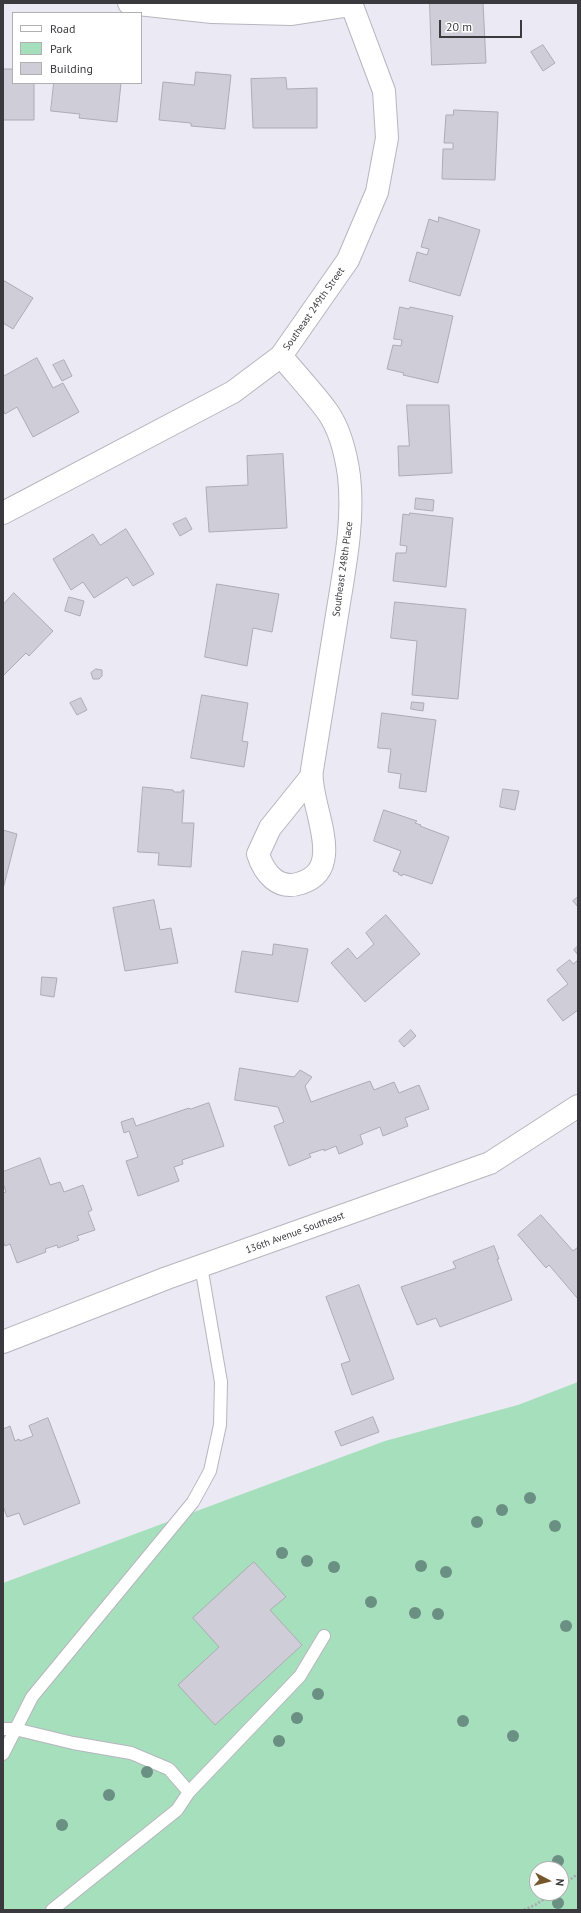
<!DOCTYPE html>
<html>
<head>
<meta charset="utf-8">
<style>
  body { margin:0 }
  #map { position:relative; width:581px; height:1913px; overflow:hidden; background:#ebe9f3; font-family:"PT Sans",sans-serif }
  canvas { display:block }
  .frame { position:absolute; inset:0; border:4px solid #3a393d; pointer-events:none }
  .legend { position:absolute; left:12px; top:12px; width:130px; height:72px; box-sizing:border-box; background:#fff; border:1px solid #b0b0b1; margin:0; padding:5px 7px; list-style:none; font-size:12px; color:#3a393d }
  .legend li { display:flex; align-items:center; gap:8px; height:20px }
  .legend b { width:20px; border:1px solid #b0b0b1 }
  .north { position:absolute; left:529px; top:1861px; width:40px; height:40px; box-sizing:border-box; background:#fff; border:1px solid #b0b0b1; border-radius:50%; rotate:97deg; font-size:11px; font-weight:700; line-height:16px; text-align:center; color:#3a393d }
  .north::after { content:''; display:block; margin:auto; width:14px; height:18px; background:#75572b; clip-path:polygon(50% 0,100% 100%,50% 72%,0 100%) }
  .scale { position:absolute; left:439px; top:20px; width:83px; height:18px; box-sizing:border-box; border:2px solid #3a393d; border-top:0; padding-left:5px; font-size:12px; line-height:14px; white-space:nowrap; color:#3a393d; -webkit-text-stroke:3px #fff; paint-order:stroke }
</style>
</head>
<body>
<div id="map">
<canvas width="581" height="1913"></canvas>
<div class="frame"></div>
<ul class="legend">
<li><b style="height:5px;background:#fff"></b>Road</li>
<li><b style="height:11px;background:#a6dfbb"></b>Park</li>
<li><b style="height:11px;background:#cfcdd7"></b>Building</li>
</ul>
<div class="north">N</div>
<div class="scale">20 m</div>
</div>
<script>
const ctx = document.querySelector('canvas').getContext('2d');
ctx.lineJoin = 'round';
function paint(path, color) {
  ctx.fillStyle = color;
  ctx.fill(path, 'evenodd');
}
function strokePath(path, color, width, dash) {
  ctx.strokeStyle = color;
  ctx.lineWidth = width;
  ctx.lineCap = dash ? 'butt' : 'round';
  ctx.setLineDash(dash || []);
  ctx.stroke(path);
}
function label(font, color, halo, rows, align = 'center') {
  ctx.font = font + ' "PT Sans",sans-serif';
  ctx.lineWidth = 4;
  ctx.setLineDash([]);
  ctx.textBaseline = 'middle';
  ctx.strokeStyle = halo;
  ctx.fillStyle = color;
  for (const [text, x, y, turn = 0] of rows) {
    ctx.save();
    ctx.translate(x, y);
    ctx.rotate((+turn || 0) * Math.PI / 180);
    ctx.textAlign = isNaN(turn) ? turn : align;
    if (halo) ctx.strokeText(text, 0, 0);
    ctx.fillText(text, 0, 0);
    ctx.restore();
  }
}
paint(new Path2D(`
  M578,1382V1910H3V1583L385,1441L518,1405ZM537,1869H561V1893H537Z`), '#a6dfbb');
const building = new Path2D(`
  M430,3H483L486,63L432,65Z
  M543,45L555,63L543,71L531,52Z
  M3,69H13V83H34V120H3Z
  M196,72L231,75L225,129L191,126V123L159,120L163,82L194,85Z
  M286,78L287,89L317,88V128H253L251,79Z
  M54,83H121L117,122L79,118L80,114L51,111Z
  M454,110L498,112L495,180L442,179L443,149H453V143H444L446,115H453Z
  M439,217L480,230L460,296L409,281L417,252L427,255L429,249L421,247L429,219L438,222Z
  M3,280L33,298L13,329L3,323Z
  M400,307L409,309L410,307L453,316L438,383L403,375L404,373L387,369L393,345L401,346L402,340L394,339Z
  M37,358L53,388L63,383L79,412L33,437L17,407L5,414L3,410V377Z
  M64,360L72,376L62,381L53,365Z
  M407,405H449L452,473L399,476L398,446H409Z
  M283,454L287,528L209,532L206,487L248,485L247,456Z
  M416,498L434,500L433,511L415,509Z
  M410,513L453,518L446,587L393,581L396,553H406L407,546L400,545L403,514L409,515Z
  M186,518L192,529L180,536L173,524Z
  M126,529L154,574L133,586L127,577L94,598L83,582L71,590L53,559L93,534L100,545Z
  M217,584L279,594L272,632L253,628L247,666L205,657Z
  M14,593L53,631L29,656L26,653L3,676V605Z
  M69,597L84,601L80,616L65,611Z
  M395,602L466,609L458,699L412,695L417,641L391,638Z
  M96,669L102,670V676L99,679H93L91,673Z
  M202,695L248,703L242,741L248,742L244,767L191,758Z
  M81,698L87,710L77,715L70,703Z
  M412,702L424,703L423,711L411,709Z
  M382,713L436,720L426,792L399,788L401,774L388,772L391,749L378,748Z
  M143,787L173,790L174,792H182V790H184L182,823H194L191,867L158,865L159,853L138,852Z
  M503,789L519,791L515,810L500,807Z
  M384,810L417,821L415,823L421,825L420,826L449,837L432,884L403,874L402,876L398,874L399,873L393,871L401,851L374,841Z
  M3,830L17,834L3,889Z
  M578,897V907L573,901Z
  M154,900L160,930L171,928L178,963L125,971L113,908Z
  M386,915L420,954L365,1002L331,963L348,948L357,959L374,944L366,933Z
  M274,944L308,949L298,1002L235,992L242,951L272,955Z
  M578,946V955L574,950Z
  M570,960L573,964L578,960V1010L563,1021L547,1000L568,984L557,970Z
  M42,977L57,978L54,997L41,995Z
  M411,1030L416,1036L404,1047L399,1041Z
  M240,1068L294,1077L300,1070L312,1077L305,1086L311,1102L370,1081L374,1090L394,1082L399,1093L419,1085L429,1109L405,1118L408,1126L383,1136L380,1127L360,1135L363,1144L339,1154L336,1146L324,1151V1149L309,1154L311,1157L289,1166L274,1126L284,1122L278,1107L235,1100Z
  M209,1103L224,1146L182,1160L183,1164L174,1167L179,1181L138,1196L126,1161L138,1157L129,1131L124,1133L121,1122L133,1118L136,1126L189,1108L190,1109Z
  M40,1158L50,1185L60,1182L64,1192L83,1185L92,1210L88,1212L95,1230L77,1236L79,1240L58,1248L57,1245L45,1249L46,1252L17,1263L10,1244L5,1246L3,1241V1193L6,1192L3,1183V1172Z
  M541,1215L573,1251L578,1247V1299L549,1265L546,1268L518,1235Z
  M494,1246L499,1259H497L512,1300L440,1327L436,1318L417,1325L401,1287L456,1268L453,1262Z
  M359,1285L394,1379L352,1395L341,1364L350,1361L326,1297Z
  M373,1417L379,1432L341,1446L335,1432Z
  M48,1418L80,1503L24,1525L19,1513L7,1517L3,1506V1429L10,1426L15,1441L19,1439L20,1441L33,1436L29,1426Z
  M254,1562L286,1597L270,1610L302,1645L215,1725L178,1685L219,1647L193,1618Z`);
paint(building, '#cfcdd7');
strokePath(building, '#adacb5', 1);
const service = new Path2D(`
  M3,1729H15L73,1743L131,1753L169,1769L189,1792
  M3,1754L32,1697L193,1502L210,1471L220,1425L221,1382L201,1266
  M52,1910L177,1810L189,1792L300,1676L324,1636`);
const minor = new Path2D(`
  M129,3L212,12L292,14L351,5
  M281,356C296,374 313,392 327,411C340,429 346,454 349,476C354,521 345,565 338,609C329,663 321,716 312,770C307,802 349,868 301,883C278,891 264,873 258,854L270,828L311,777
  M3,513L233,392L281,356L348,260L377,192L387,138L384,91L351,3
  M3,1342L167,1278L490,1163L578,1106`);
strokePath(service, '#b7b5bf', 14);
strokePath(minor, '#b7b5bf', 24);
strokePath(new Path2D(`
  M561,1886L578,1874
  M524,1910L537,1904L552,1893`), '#a8a6ae', 2.5, [2, 2]);
strokePath(service, '#fff', 12);
strokePath(minor, '#fff', 22);
ctx.fillStyle = '#6a8f83';
for (const [x, y] of [
  [530,1498],
  [502,1510],
  [477,1522],
  [555,1526],
  [282,1553],
  [307,1561],
  [421,1566],
  [334,1567],
  [446,1572],
  [371,1602],
  [415,1613],
  [438,1614],
  [566,1626],
  [318,1694],
  [297,1718],
  [463,1721],
  [513,1736],
  [279,1741],
  [147,1772],
  [109,1795],
  [62,1825],
  [558,1861],
  [558,1903]
]) {
  ctx.beginPath();
  ctx.arc(x, y, 6, 0, 2 * Math.PI);
  ctx.fill();
}
label('10px', '#3a393d', '#fff', [
  ["Southeast 249th Street",314,309,-55],
  ["Southeast 248th Place",343,569,-82],
  ["136th Avenue Southeast",295,1233,-20]
]);
</script>
</body>
</html>
